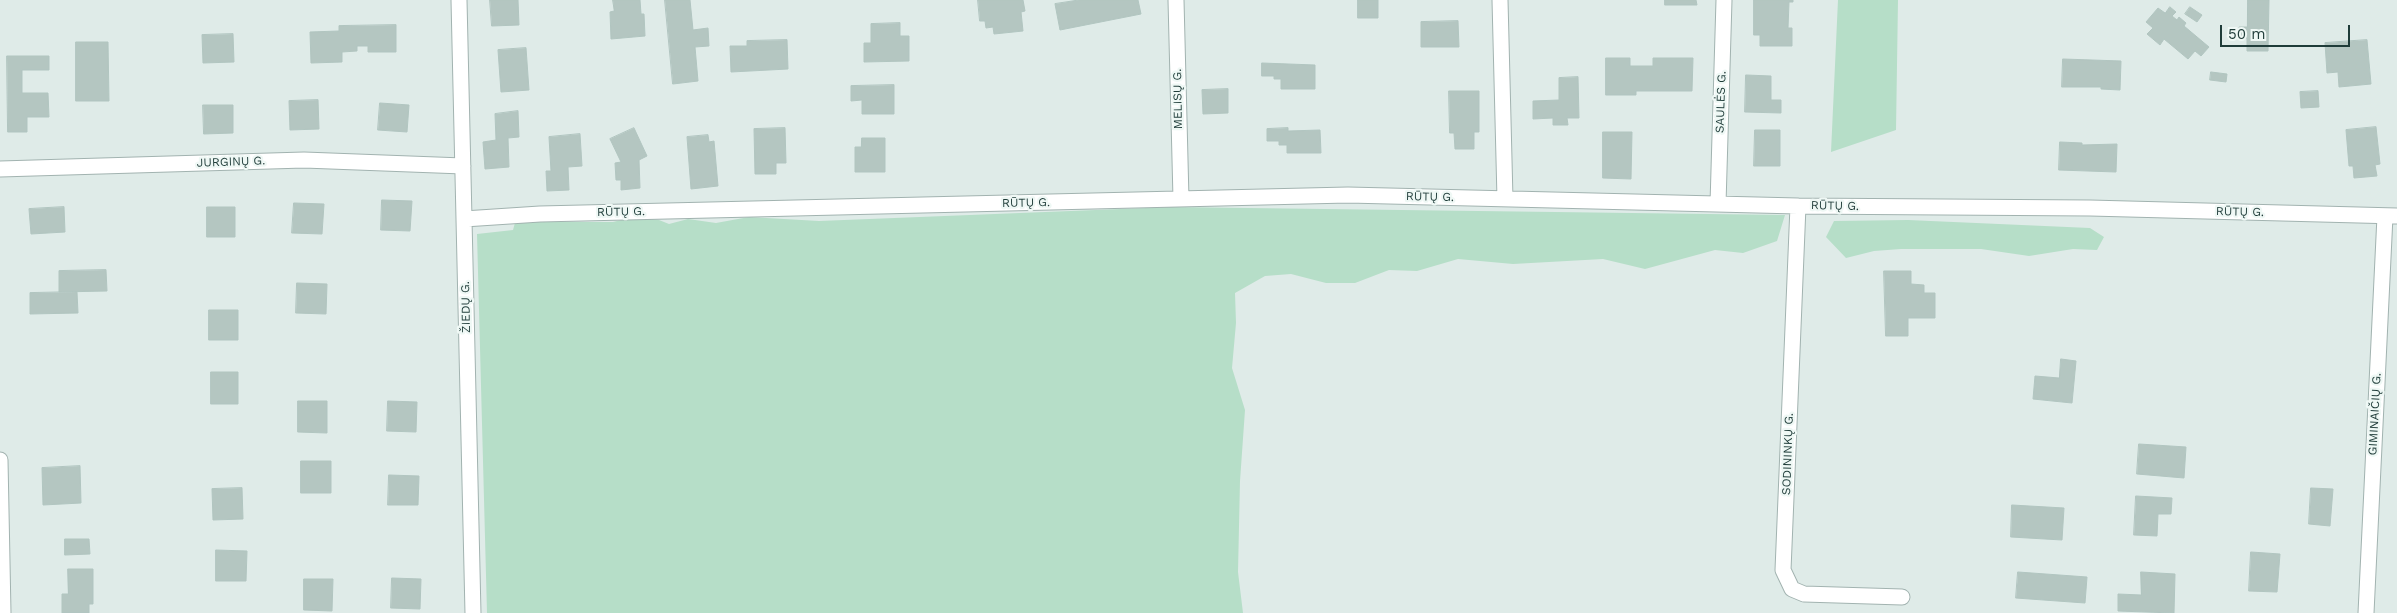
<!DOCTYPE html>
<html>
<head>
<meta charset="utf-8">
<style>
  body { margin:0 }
  #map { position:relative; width:2397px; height:613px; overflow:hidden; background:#dfebe8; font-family:"Work Sans",sans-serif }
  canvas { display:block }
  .scale { position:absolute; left:2220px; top:25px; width:130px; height:22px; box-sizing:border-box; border:2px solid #1f3c39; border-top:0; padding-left:6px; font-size:15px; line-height:18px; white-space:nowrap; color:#1f3c39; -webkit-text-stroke:4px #eff8f5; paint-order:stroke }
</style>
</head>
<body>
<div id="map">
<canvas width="2397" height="613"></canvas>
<div class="scale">50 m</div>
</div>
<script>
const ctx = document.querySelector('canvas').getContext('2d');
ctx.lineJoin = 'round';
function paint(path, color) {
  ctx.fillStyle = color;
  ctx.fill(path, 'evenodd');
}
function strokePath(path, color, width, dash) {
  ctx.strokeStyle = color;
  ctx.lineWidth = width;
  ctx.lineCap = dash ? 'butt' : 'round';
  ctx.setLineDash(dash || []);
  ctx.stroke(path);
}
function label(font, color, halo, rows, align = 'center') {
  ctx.font = font + ' "Work Sans",sans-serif';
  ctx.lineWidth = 4.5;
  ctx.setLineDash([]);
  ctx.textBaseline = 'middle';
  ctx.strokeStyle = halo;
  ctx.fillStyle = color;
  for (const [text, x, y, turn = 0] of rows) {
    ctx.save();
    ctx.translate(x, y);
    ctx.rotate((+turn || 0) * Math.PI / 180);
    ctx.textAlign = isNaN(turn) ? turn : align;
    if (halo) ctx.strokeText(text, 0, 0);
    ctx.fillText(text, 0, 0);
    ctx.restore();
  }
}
paint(new Path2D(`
  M1838,0H1898L1896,130L1831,152Z
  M1171,207L1785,215L1777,241L1743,253L1715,250L1645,269L1603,259L1513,264L1458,259L1417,271L1389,270L1355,283H1326L1291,274L1265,276L1235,293L1236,323L1232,368L1245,410L1240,481L1238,572L1243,613H487L477,234L513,230L516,219L529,223L546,219L564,222H613L633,217L659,220L669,224L688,219L716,223L749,217L819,221Z
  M1908,220L2090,228L2104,237L2097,250L2073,249L2029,256L1981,249H1901L1874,251L1846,258L1826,237L1834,221Z`), '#b6dec8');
const building = new Path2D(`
  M490,0H518L519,25L492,26Z
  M613,0H640L641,14H644L645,36L611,39L610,12L614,11Z
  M665,0H690L693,30L708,28L709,46L695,47L698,81L673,84Z
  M978,0H1023L1025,11L1021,12L1023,31L994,34L993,27L986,28L985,21H980Z
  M1079,0H1138L1141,14L1060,30L1055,4Z
  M1358,0H1378V18H1358Z
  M1665,0H1696L1697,5H1665Z
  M1754,0H1793V2H1789L1788,28H1792V46H1760V35H1754Z
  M2248,0H2269L2268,51H2247V38H2239V27H2247Z
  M2170,7L2176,12L2172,16L2177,20L2179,17L2186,23L2184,26L2209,47L2201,56L2195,51L2188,59L2164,39L2160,45L2147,34L2153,28L2146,22L2158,8L2165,13Z
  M2190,7L2202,15L2197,22L2185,14Z
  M1458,21L1459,47H1421V22Z
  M900,23V36H909V61L864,62V43H871V24Z
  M396,25V52H368V46H357V51L342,52V62L311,63L310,32L339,31V26Z
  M233,34L234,62L203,63L202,35Z
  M787,40L788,69L731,72L730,46H747V41Z
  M2367,40L2371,84L2339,87L2338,72L2327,73L2325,43Z
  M76,42H108L109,101H76Z
  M526,48L529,90L501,92L498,50Z
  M7,56H49V70H22V93H48L49,117H27V132H8Z
  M1606,58H1630V66H1653V58H1693L1692,91H1636V95H1606Z
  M2063,59L2121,61L2120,90L2101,89V87H2062Z
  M1262,63L1315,65V89H1281V79H1274V76H1262Z
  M2211,72L2227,74L2226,82L2210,80Z
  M1746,75L1771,76V100H1781V113L1745,112Z
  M1578,77L1579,118H1567L1568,125H1553V118L1533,119V101L1559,100V78Z
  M894,85V114H862V100L851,101V86Z
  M1228,89V113L1203,114L1202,90Z
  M1449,91H1479V132H1474V149H1455L1454,133H1450Z
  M2318,91L2319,107L2301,108L2300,92Z
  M318,100L319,129L290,130L289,101Z
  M380,103L409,105L407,132L378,130Z
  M203,105H233V133L204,134Z
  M518,111L519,137L508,138L509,167L485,169L483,142L496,140L495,114Z
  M2376,127L2380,164L2375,165L2377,176L2354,178L2353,166H2349L2346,130Z
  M634,128L647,156L639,160L640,188L621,190V180H616L615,163L621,162L610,139Z
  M785,128L786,163H776V174H755L754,129Z
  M1288,128V131L1320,130L1321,153H1287V145H1279V141H1267V129Z
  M1755,130H1780V166H1754Z
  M1603,132H1632L1631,179L1603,178Z
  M580,134L582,166L568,167L569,190L547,191L546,171H551L549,137Z
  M708,135L709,142L714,141L718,186L691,189L687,137Z
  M862,138H885V172H855V147H861Z
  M2060,142L2082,143V145L2117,144L2116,172L2059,170Z
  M382,200L412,201L410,231L381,230Z
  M294,203L324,204L322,234L292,233Z
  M64,207L65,232L31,234L29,209Z
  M207,207H235V237H207Z
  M106,270L107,291L59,292V271Z
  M1884,271H1911V284L1924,285V293H1935V318H1908V336H1886Z
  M297,283L327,284L326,314L296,313Z
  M77,292L78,313L30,314V293Z
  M209,310H238V340H209Z
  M2061,359L2076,361L2072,403L2033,399L2035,376L2059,378Z
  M211,372H238V404H211Z
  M298,401H327V433L298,432Z
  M388,401L417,402L416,432L387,431Z
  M2139,444L2186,447L2184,478L2137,474Z
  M301,461H331V493H301Z
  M80,466L81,503L43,505L42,468Z
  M389,475L419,476L418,505H388Z
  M242,488L243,519L213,520L212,489Z
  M2311,488L2333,489L2330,526L2309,524Z
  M2136,496L2172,498L2171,514H2158L2157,536L2134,535Z
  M2012,505L2064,508L2062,540L2011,537Z
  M65,539H89L90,554L65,555Z
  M216,550L247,551L246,581H216Z
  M2251,552L2280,554L2277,592L2249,591Z
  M68,569H93V604H89V613H62V594H68Z
  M2018,572L2087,577L2085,603L2016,598Z
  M2141,572L2175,574L2174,613L2118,611V594L2141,595Z
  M392,578L421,579L420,609L391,608Z
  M304,579H333L332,611L304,610Z`);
paint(building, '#b4c6c1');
strokePath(building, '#b1c5c0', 1);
const street = new Path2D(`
  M459,0L473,613
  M1176,0L1181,199
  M1500,0L1505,199
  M0,169L304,160L463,166
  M1718,204L1724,0
  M1798,206L1783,570L1792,589L1804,594L1902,597
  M464,219L540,214L1348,195L1798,206L2090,208L2397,216
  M0,460L3,613
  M2366,613L2385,216`);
strokePath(street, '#a2b3b0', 17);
strokePath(street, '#fff', 15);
label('12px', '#1f3c39', '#eff8f5', [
  ["MELISŲ G.",1178,99,-91],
  ["SAULĖS G.",1721,102,-88],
  ["JURGINŲ G.",231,162,-2],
  ["RŪTŲ G.",1430,197,1],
  ["RŪTŲ G.",1026,203,-1],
  ["RŪTŲ G.",1835,206,1],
  ["RŪTŲ G.",621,212,-1],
  ["RŪTŲ G.",2240,212,1],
  ["ŽIEDŲ G.",466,307,-91],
  ["GIMINAIČIŲ G.",2375,414,-87],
  ["SODININKŲ G.",1788,454,-88]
]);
</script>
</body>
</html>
